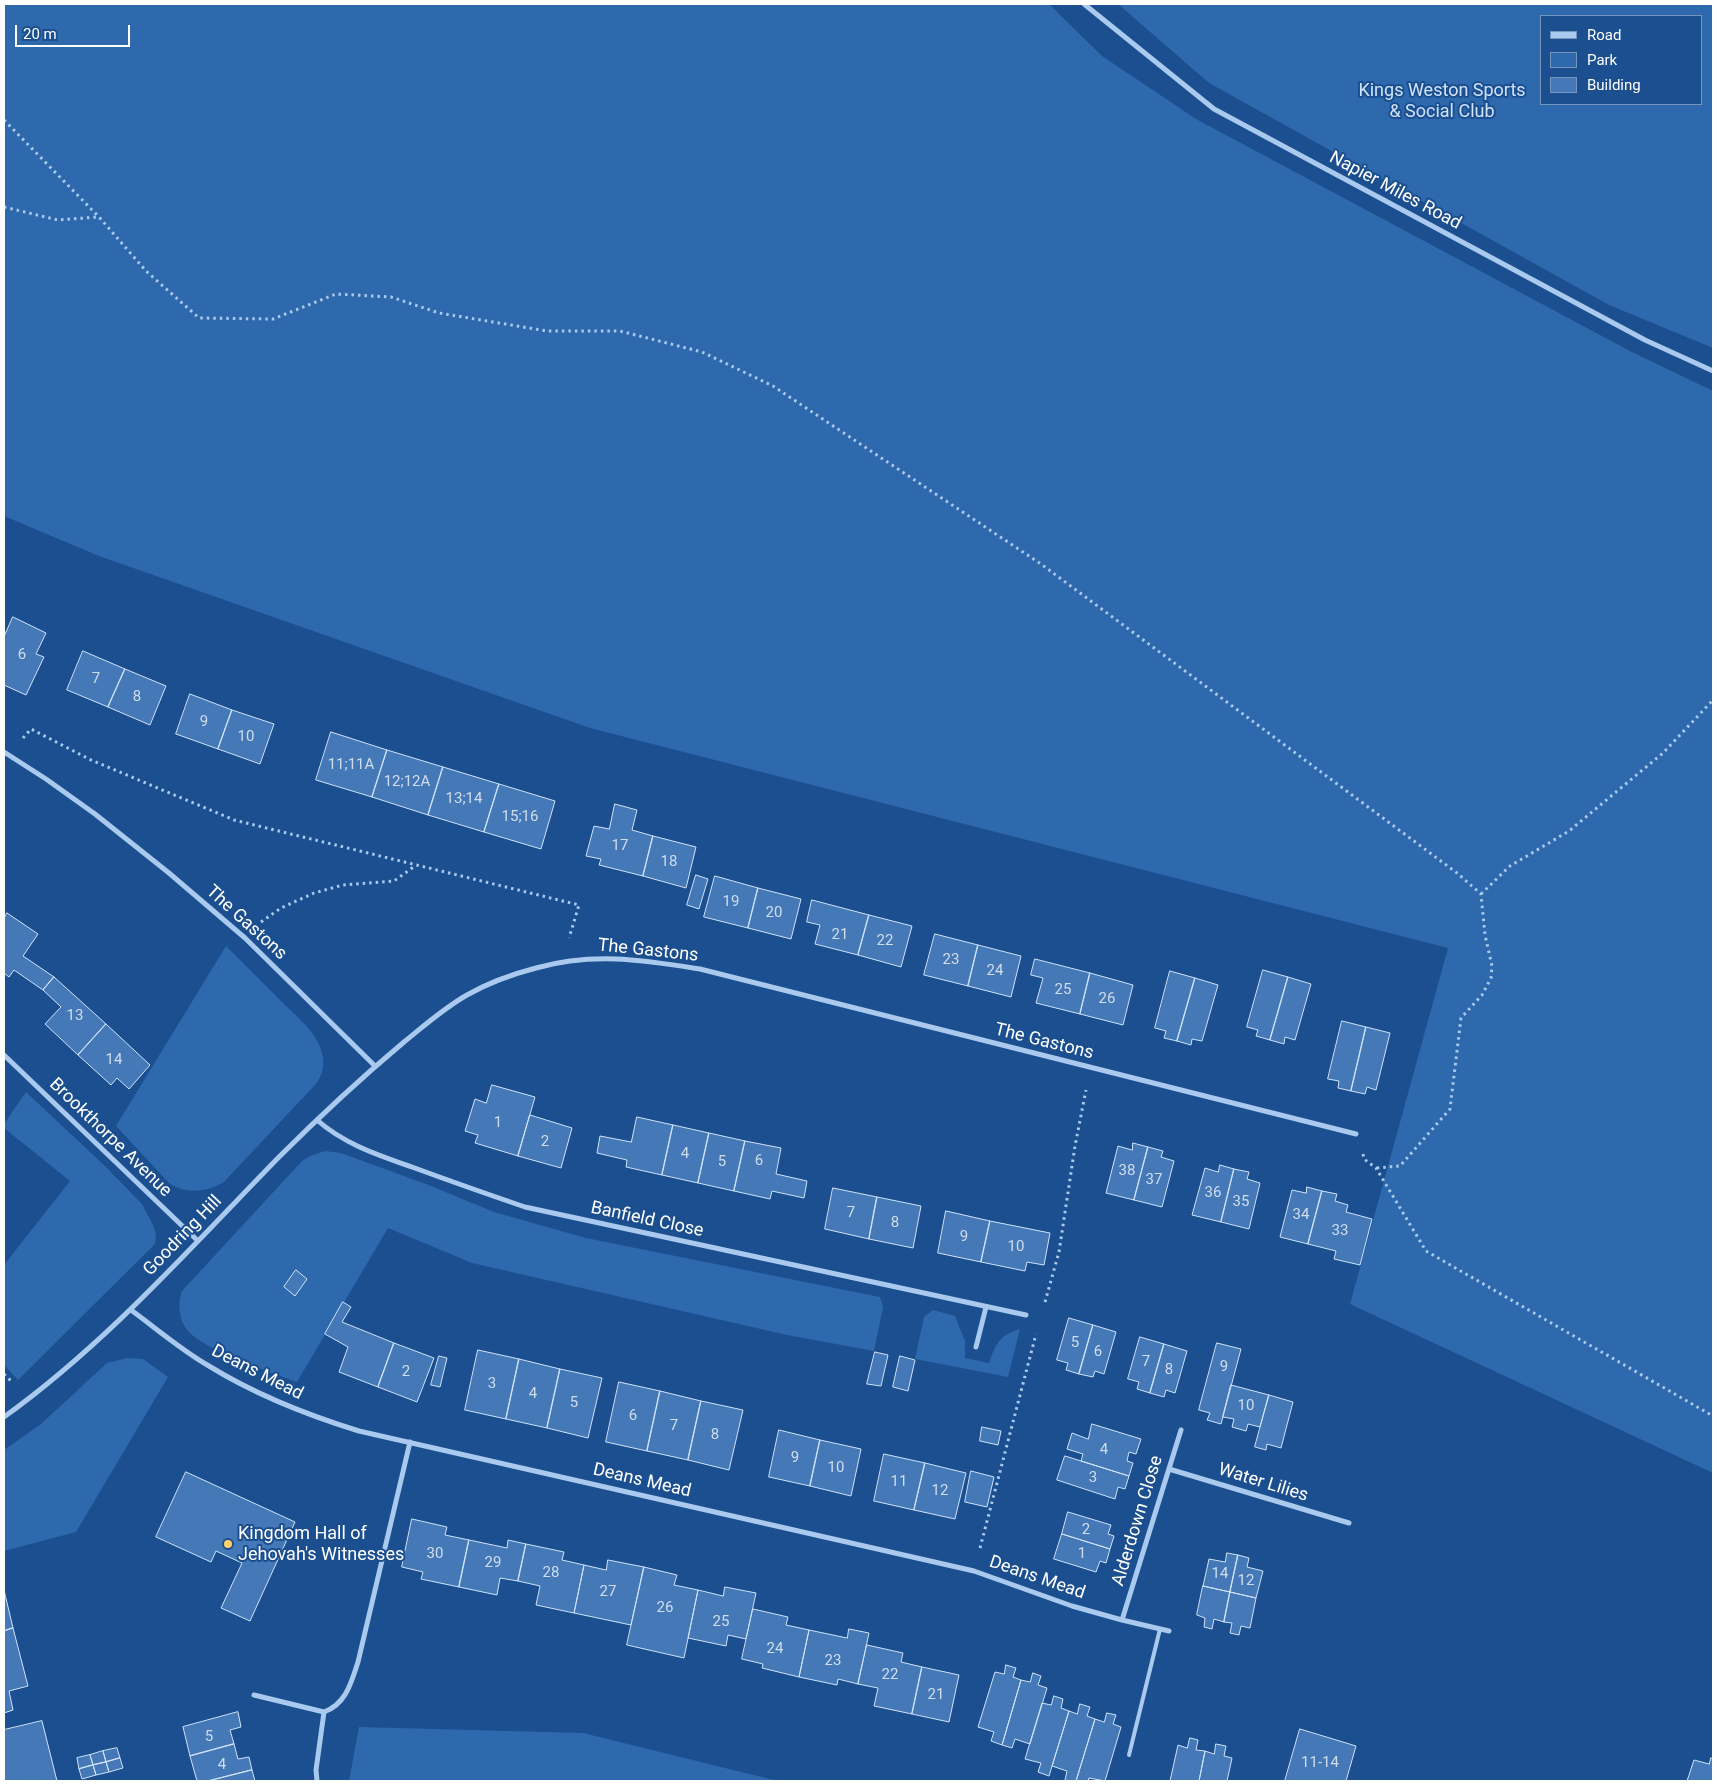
<!DOCTYPE html>
<html>
<head>
<meta charset="utf-8">
<style>
  body { margin:0 }
  #map { position:relative; width:1717px; height:1785px; overflow:hidden; background:#1b4f8f; font-family:Roboto,sans-serif }
  canvas { display:block }
  .frame { position:absolute; inset:0; border:5px solid #fff; pointer-events:none }
  .legend { position:absolute; left:1540px; top:15px; width:162px; height:90px; box-sizing:border-box; background:#1b4f8f; border:1px solid #7695bc; margin:0; padding:6px 9px; list-style:none; font-size:15px; color:#fff }
  .legend li { display:flex; align-items:center; gap:10px; height:25px }
  .legend b { width:25px; border:1px solid #7695bc }
  .scale { position:absolute; left:15px; top:25px; width:115px; height:22px; box-sizing:border-box; border:2px solid #fff; border-top:0; padding-left:6px; font-size:15px; line-height:18px; white-space:nowrap; color:#fff; -webkit-text-stroke:4px #1b4f8f; paint-order:stroke }
</style>
</head>
<body>
<div id="map">
<canvas width="1717" height="1785"></canvas>
<div class="frame"></div>
<ul class="legend">
<li><b style="height:6px;background:#a9c9ee"></b>Road</li>
<li><b style="height:14px;background:#2e69ad"></b>Park</li>
<li><b style="height:14px;background:#4478b7"></b>Building</li>
</ul>
<div class="scale">20 m</div>
</div>
<script>
const ctx = document.querySelector('canvas').getContext('2d');
ctx.lineJoin = 'round';
function paint(path, color) {
  ctx.fillStyle = color;
  ctx.fill(path, 'evenodd');
}
function strokePath(path, color, width, dash) {
  ctx.strokeStyle = color;
  ctx.lineWidth = width;
  ctx.lineCap = dash ? 'butt' : 'round';
  ctx.setLineDash(dash || []);
  ctx.stroke(path);
}
function label(font, color, halo, rows, align = 'center') {
  ctx.font = font + ' Roboto,sans-serif';
  ctx.lineWidth = 4;
  ctx.setLineDash([]);
  ctx.textBaseline = 'middle';
  ctx.strokeStyle = halo;
  ctx.fillStyle = color;
  for (const [text, x, y, turn = 0] of rows) {
    ctx.save();
    ctx.translate(x, y);
    ctx.rotate((+turn || 0) * Math.PI / 180);
    ctx.textAlign = isNaN(turn) ? turn : align;
    if (halo) ctx.strokeText(text, 0, 0);
    ctx.fillText(text, 0, 0);
    ctx.restore();
  }
}
paint(new Path2D(`
  M4,4H1049L1102,56L1196,119L1630,351L1713,391V1473L1350,1304L1448,948L590,728L99,556L4,516Z
  M1118,4H1713V348L1609,305L1209,83ZM1701,16V104H1541V16Z
  M226,946C245,965 264,984 283,1003C296,1016 313,1029 320,1047C326,1061 324,1075 314,1086L224,1182C206,1192 187,1195 169,1183L116,1126Z
  M26,1092L105,1166L142,1204L153,1225L156,1234L155,1244L18,1380L4,1365V1265L70,1181L4,1128V1124Z
  M325,1151L341,1153L426,1184L494,1212L586,1238L880,1297L883,1307L874,1351L787,1335L472,1263L388,1228L297,1382C270,1372 206,1351 188,1331C179,1321 177,1304 182,1291L302,1161L310,1156ZM296,1271L307,1279L295,1296L284,1287Z
  M933,1310L955,1316L965,1341V1358L989,1363C996,1344 999,1335 1020,1329L1008,1377L915,1359L924,1317Z
  M128,1358L143,1359L168,1377L76,1532L4,1551V1450L41,1424L107,1363Z
  M359,1727L583,1733L778,1781H349Z`), '#2e69ad');
const building = new Path2D(`
  M13,617L46,633L36,654L44,657L26,695L4,685V637Z
  M83,651L125,669L108,707L67,690Z
  M125,669L166,686L150,725L108,707Z
  M190,694L232,710L218,749L176,734Z
  M232,710L274,724L260,764L218,749Z
  M331,732L387,750L372,797L316,780Z
  M387,750L443,767L428,815L372,797Z
  M443,767L499,784L484,832L428,815Z
  M499,784L555,801L541,849L484,832Z
  M615,804L637,810L632,830L653,836L643,876L599,865L601,859L586,856L594,826L609,829Z
  M653,836L696,847L686,888L643,876Z
  M696,875L708,879L699,909L687,905Z
  M715,876L758,888L748,928L704,917Z
  M758,888L801,899L791,939L748,928Z
  M812,900L869,915L858,955L815,944L820,925L807,922Z
  M7,913L38,934L23,956L54,977L43,990L14,970L9,977L4,973V919Z
  M869,915L912,926L901,967L858,955Z
  M935,934L978,945L968,986L924,975Z
  M978,945L1021,956L1011,997L968,986Z
  M1035,959L1090,973L1080,1014L1036,1003L1043,978L1031,975Z
  M1263,970L1288,977L1270,1040L1256,1036L1258,1030L1247,1027Z
  M1170,971L1195,978L1177,1041L1164,1038L1166,1031L1155,1028Z
  M1090,973L1133,985L1123,1025L1080,1014Z
  M54,977L106,1024L78,1055L45,1024L61,1007L43,990Z
  M1288,977L1311,984L1295,1040L1285,1037L1284,1044L1270,1040Z
  M1195,978L1218,985L1202,1041L1192,1039L1191,1045L1177,1041Z
  M1342,1021L1366,1027L1351,1091L1338,1088L1339,1081L1328,1079Z
  M106,1024L150,1065L129,1089L117,1078L111,1085L78,1055Z
  M1366,1027L1390,1033L1376,1090L1367,1087L1365,1094L1351,1091Z
  M492,1085L535,1097L518,1156L475,1143L478,1135L465,1131L475,1099L486,1103Z
  M530,1115L572,1128L561,1168L518,1156Z
  M637,1117L673,1125L662,1175L626,1167L627,1160L597,1153L600,1136L631,1142Z
  M673,1125L709,1133L698,1183L662,1175Z
  M709,1133L745,1141L734,1191L698,1183Z
  M745,1141L781,1148L776,1174L807,1181L804,1198L772,1191L770,1199L734,1191Z
  M1133,1143L1148,1147L1134,1200L1106,1193L1118,1146L1132,1150Z
  M1148,1147L1163,1151L1161,1157L1174,1161L1162,1207L1134,1200Z
  M1220,1165L1234,1169L1221,1222L1192,1215L1205,1168L1218,1172Z
  M1234,1169L1249,1172L1247,1179L1260,1183L1249,1229L1221,1222Z
  M1307,1187L1322,1191L1308,1244L1280,1237L1292,1190L1306,1193Z
  M833,1188L877,1197L869,1239L825,1229Z
  M1322,1191L1337,1194L1335,1201L1348,1205L1346,1212L1372,1219L1360,1265L1334,1259L1336,1251L1308,1244Z
  M877,1197L921,1206L913,1248L869,1239Z
  M946,1211L990,1221L981,1262L938,1253Z
  M990,1221L1050,1233L1044,1265L1027,1262L1025,1271L981,1262Z
  M296,1270L307,1279L295,1296L284,1287Z
  M343,1302L351,1307L342,1322L394,1343L378,1387L339,1372L348,1347L325,1334Z
  M1069,1318L1093,1325L1079,1374L1066,1370L1068,1363L1057,1360Z
  M1093,1325L1116,1332L1104,1374L1095,1371L1093,1377L1079,1374Z
  M1140,1337L1164,1344L1150,1393L1137,1389L1139,1382L1128,1379Z
  M394,1343L434,1358L417,1402L378,1387Z
  M1217,1343L1241,1349L1221,1424L1207,1420L1210,1413L1199,1410Z
  M1164,1344L1187,1351L1175,1393L1166,1390L1164,1397L1150,1393Z
  M478,1350L519,1359L506,1419L465,1410Z
  M875,1352L888,1355L881,1386L867,1384Z
  M439,1356L447,1358L440,1387L431,1385Z
  M900,1356L915,1360L908,1391L893,1387Z
  M519,1359L560,1369L547,1428L506,1419Z
  M560,1369L602,1378L588,1438L547,1428Z
  M619,1382L660,1391L647,1451L606,1442Z
  M1231,1385L1269,1395L1260,1427L1248,1424L1246,1431L1232,1427L1234,1419L1223,1417Z
  M660,1391L701,1401L688,1460L647,1451Z
  M1269,1395L1293,1402L1281,1448L1267,1444L1266,1450L1255,1447Z
  M701,1401L743,1410L729,1470L688,1460Z
  M1092,1424L1141,1439L1136,1454L1129,1452L1127,1461L1133,1463L1129,1476L1081,1461L1083,1454L1067,1449L1072,1433L1088,1439Z
  M982,1427L1001,1431L998,1445L980,1441Z
  M779,1430L820,1440L810,1486L769,1477Z
  M820,1440L861,1449L851,1496L810,1486Z
  M884,1454L925,1463L914,1510L874,1501Z
  M1065,1456L1129,1476L1125,1489L1118,1487L1115,1499L1057,1480Z
  M925,1463L966,1473L955,1519L914,1510Z
  M971,1471L994,1477L987,1507L965,1502Z
  M186,1472L295,1522L250,1621L221,1608L242,1563L216,1551L211,1562L156,1537Z
  M1068,1512L1111,1525L1108,1534L1114,1536L1110,1549L1062,1534Z
  M412,1519L447,1527L445,1535L469,1540L459,1587L421,1579L423,1572L402,1567Z
  M1062,1534L1110,1549L1106,1563L1100,1561L1096,1572L1054,1559Z
  M469,1540L507,1548L508,1540L526,1544L518,1581L500,1578L497,1595L459,1587Z
  M526,1544L564,1552L562,1560L584,1565L574,1613L536,1605L540,1586L518,1581Z
  M1227,1553L1238,1555L1230,1592L1203,1586L1209,1559L1225,1562Z
  M1238,1555L1249,1558L1247,1567L1263,1571L1256,1598L1230,1592Z
  M608,1560L644,1567L631,1625L574,1613L584,1565L606,1570Z
  M644,1567L677,1575L674,1585L698,1590L684,1658L627,1645Z
  M1203,1586L1230,1592L1224,1622L1214,1619L1212,1629L1204,1627L1205,1618L1197,1615Z
  M725,1587L756,1593L746,1639L728,1635L726,1646L688,1638L698,1590L723,1596Z
  M4,1590L13,1628L4,1631Z
  M1230,1592L1256,1598L1250,1628L1241,1626L1239,1635L1230,1633L1232,1623L1224,1622Z
  M753,1609L788,1617L786,1625L809,1630L799,1677L762,1668L763,1664L742,1659Z
  M13,1628L28,1686L9,1691L13,1710L4,1713V1631Z
  M849,1629L869,1633L858,1684L838,1679L837,1685L799,1677L809,1630L847,1638Z
  M867,1645L903,1653L901,1662L922,1667L912,1714L874,1706L878,1688L858,1684Z
  M1006,1665L1016,1668L1013,1677L1021,1680L1002,1745L991,1741L994,1732L978,1727L995,1672L1004,1674Z
  M922,1667L959,1675L949,1722L912,1714Z
  M1033,1673L1041,1676L1038,1685L1047,1688L1030,1744L1015,1739L1012,1748L1002,1745L1021,1680L1030,1682Z
  M1054,1696L1063,1699L1061,1708L1069,1711L1049,1776L1038,1772L1041,1763L1025,1759L1042,1703L1051,1705Z
  M1080,1704L1090,1707L1087,1716L1095,1719L1076,1781H1068L1065,1780L1067,1771L1052,1766L1069,1711L1077,1714Z
  M238,1712L241,1727L230,1730L234,1744L190,1756L183,1727Z
  M1107,1713L1116,1715L1113,1724L1121,1727L1105,1781L1089,1778L1088,1781H1076L1095,1719L1104,1722Z
  M42,1721L57,1781H4V1730Z
  M1300,1729L1356,1746L1346,1781H1285Z
  M1190,1738L1198,1740L1196,1750L1205,1751L1199,1781H1170L1178,1745L1187,1748Z
  M234,1744L238,1759L249,1757L252,1770L208,1781H197L190,1756Z
  M1216,1744L1226,1746L1224,1756L1232,1758L1227,1781H1199L1205,1751L1214,1754Z
  M117,1748L120,1758L106,1762L103,1751Z
  M103,1751L106,1762L93,1765L90,1755Z
  M90,1755L93,1765L79,1769L77,1758Z
  M120,1758L123,1768L109,1772L106,1762Z
  M1711,1758L1713,1759V1781H1687L1694,1760L1709,1764Z
  M106,1762L109,1772L96,1775L93,1765Z
  M93,1765L96,1775L82,1779L79,1769Z
  M252,1770L255,1781H208Z`);
paint(building, '#4478b7');
strokePath(building, '#cfe3fa', 1);
strokePath(new Path2D(`
  M4,120L99,217L146,271L199,318L273,319L336,294L391,297L439,313L547,331H620L702,352L773,386L1041,564L1457,873L1481,894L1485,935L1492,966L1491,978L1482,995L1461,1018L1450,1109L1400,1166L1376,1168
  M4,207L58,220L98,217
  M23,738L31,729L91,760L234,820L579,905L569,938
  M1481,894L1510,866L1569,831L1663,753L1713,700
  M261,922L281,908L314,893L343,885L394,881L415,866
  M1363,1154L1364,1159L1376,1168L1426,1251L1713,1416
  M1045,1302L1059,1252L1075,1146L1086,1090
  M4,1374L12,1382
  M980,1548L1036,1334`), '#a9c9ee', 3, [2.5, 4]);
strokePath(new Path2D(`
  M1129,1755L1160,1629`), '#a9c9ee', 4);
strokePath(new Path2D(`
  M1084,4L1214,109L1645,340L1713,371
  M4,752L46,779L95,814L169,873L245,938L375,1066
  M4,1055L197,1240
  M317,1120C344,1144 378,1155 412,1167C450,1181 487,1194 525,1207L1026,1315
  M131,1310C157,1329 181,1350 209,1366C256,1395 307,1415 359,1431L974,1571L1072,1606L1122,1620L1169,1631
  M976,1347L986,1307
  M4,1417C107,1343 191,1247 279,1157C319,1117 361,1078 404,1042C425,1025 444,1008 467,995C488,983 513,974 536,968C594,952 642,960 700,969L1356,1134
  M1169,1469L1349,1523
  M1122,1620L1181,1430
  M254,1695L324,1712L316,1770L317,1781
  M324,1712C346,1704 351,1683 358,1662L410,1442`), '#a9c9ee', 5);
for (const [x, y, r, color] of [
  [228,1544,5,"#ffd166"]
]) {
  const dot = new Path2D();
  dot.arc(x, y, r, 0, 2 * Math.PI);
  ctx.fillStyle = color;
  ctx.fill(dot);
  strokePath(dot, '#1b4f8f', 2);
}
label('15px', '#d0dded', null, [
  ["6",22,655],
  ["7",96,679],
  ["8",137,697],
  ["9",204,722],
  ["10",246,737],
  ["11;11A",351,765],
  ["12;12A",407,782],
  ["13;14",464,799],
  ["15;16",520,817],
  ["17",620,846],
  ["18",669,862],
  ["19",731,902],
  ["20",774,913],
  ["21",840,935],
  ["22",885,941],
  ["23",951,960],
  ["24",995,971],
  ["25",1063,990],
  ["26",1107,999],
  ["13",75,1016],
  ["14",114,1060],
  ["1",498,1123],
  ["2",545,1142],
  ["4",685,1154],
  ["6",759,1161],
  ["5",722,1162],
  ["38",1127,1171],
  ["37",1154,1180],
  ["36",1213,1193],
  ["35",1241,1202],
  ["7",851,1213],
  ["34",1301,1215],
  ["8",895,1223],
  ["33",1340,1231],
  ["9",964,1237],
  ["10",1016,1247],
  ["5",1075,1343],
  ["6",1098,1352],
  ["7",1146,1362],
  ["9",1224,1367],
  ["8",1169,1370],
  ["2",406,1372],
  ["3",492,1384],
  ["4",533,1394],
  ["5",574,1403],
  ["10",1246,1406],
  ["6",633,1416],
  ["7",674,1426],
  ["8",715,1435],
  ["4",1104,1450],
  ["9",795,1458],
  ["10",836,1468],
  ["3",1093,1478],
  ["11",899,1482],
  ["12",940,1491],
  ["2",1086,1530],
  ["30",435,1554],
  ["1",1082,1554],
  ["29",493,1563],
  ["28",551,1573],
  ["14",1220,1574],
  ["12",1246,1581],
  ["27",608,1592],
  ["26",665,1608],
  ["25",721,1622],
  ["24",775,1649],
  ["23",833,1661],
  ["22",890,1675],
  ["21",936,1695],
  ["5",209,1737],
  ["11-14",1320,1763],
  ["4",222,1765]
]);
label('18px', '#cfe3fa', '#1b4f8f', [
  ["Kings Weston Sports",1442,91],
  ["& Social Club",1442,112]
]);
label('18px', '#fff', '#1b4f8f', [
  ["Napier Miles Road",1395,191,28],
  ["The Gastons",246,923,42],
  ["The Gastons",648,951,6],
  ["The Gastons",1044,1042,14],
  ["Brookthorpe Avenue",110,1138,44],
  ["Banfield Close",647,1220,12],
  ["Goodring Hill",183,1236,-46],
  ["Deans Mead",257,1373,27],
  ["Deans Mead",642,1481,13],
  ["Water Lilies",1263,1483,17],
  ["Alderdown Close",1138,1521,-73],
  ["Deans Mead",1037,1578,19]
]);
label('18px', '#fff', '#1b4f8f', [
  ["Kingdom Hall of",238,1534],
  ["Jehovah's Witnesses",238,1555]
], 'left');
</script>
</body>
</html>
